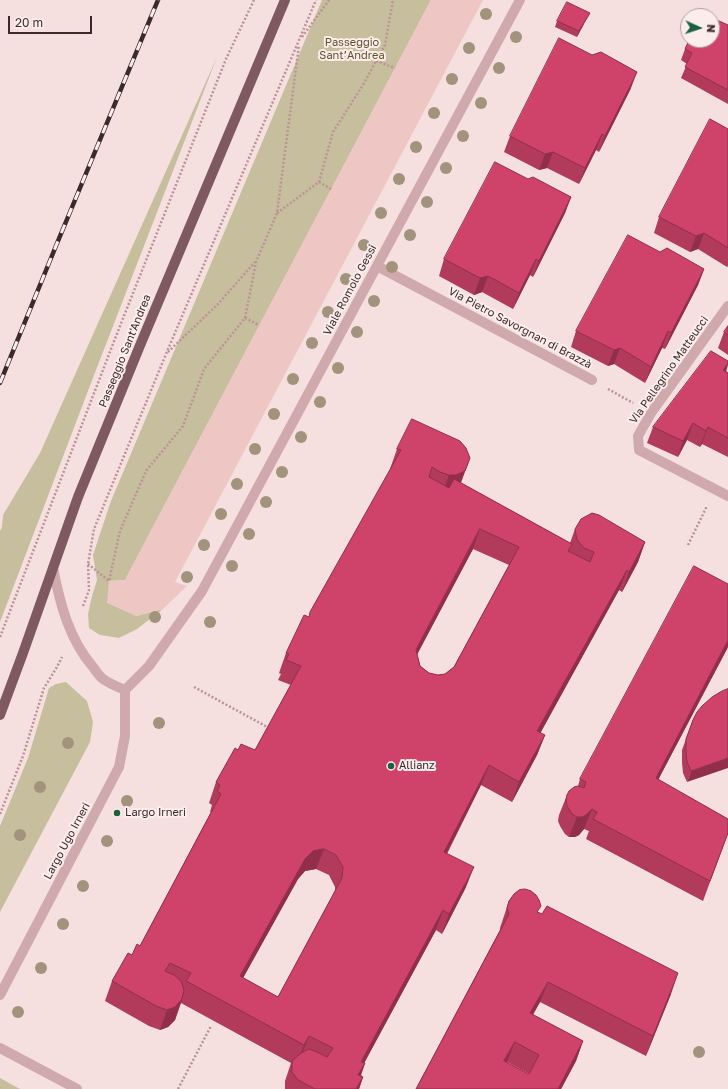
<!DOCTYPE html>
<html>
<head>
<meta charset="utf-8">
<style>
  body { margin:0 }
  #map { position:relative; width:728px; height:1089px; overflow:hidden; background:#f5dfdf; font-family:"Golos Text",sans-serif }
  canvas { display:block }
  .north { position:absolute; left:680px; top:8px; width:40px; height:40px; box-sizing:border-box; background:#fcedec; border:1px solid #af9fa0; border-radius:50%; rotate:93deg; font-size:11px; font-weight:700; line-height:16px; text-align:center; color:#3b2a2d }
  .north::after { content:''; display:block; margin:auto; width:14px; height:18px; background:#1b6141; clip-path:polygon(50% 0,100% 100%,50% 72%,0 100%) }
  .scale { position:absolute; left:8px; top:16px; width:84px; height:18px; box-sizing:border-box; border:2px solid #3b2a2d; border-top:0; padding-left:5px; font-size:12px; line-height:14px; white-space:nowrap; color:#3b2a2d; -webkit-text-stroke:3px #fcedec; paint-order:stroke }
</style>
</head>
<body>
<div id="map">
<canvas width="728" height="1089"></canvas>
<div class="north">N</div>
<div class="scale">20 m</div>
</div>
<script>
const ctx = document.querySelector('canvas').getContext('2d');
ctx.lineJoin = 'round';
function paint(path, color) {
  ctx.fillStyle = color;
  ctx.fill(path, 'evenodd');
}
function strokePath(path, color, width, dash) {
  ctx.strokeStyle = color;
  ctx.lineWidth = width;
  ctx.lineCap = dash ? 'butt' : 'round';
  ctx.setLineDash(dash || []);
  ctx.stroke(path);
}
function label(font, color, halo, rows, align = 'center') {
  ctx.font = font + ' "Golos Text",sans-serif';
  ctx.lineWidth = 4;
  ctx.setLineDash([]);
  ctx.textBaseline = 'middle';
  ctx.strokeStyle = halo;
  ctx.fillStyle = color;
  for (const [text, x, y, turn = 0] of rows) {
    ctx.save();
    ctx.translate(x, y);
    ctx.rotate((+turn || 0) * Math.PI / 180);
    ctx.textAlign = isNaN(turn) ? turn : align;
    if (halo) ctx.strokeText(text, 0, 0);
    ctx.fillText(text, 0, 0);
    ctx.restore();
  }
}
paint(new Path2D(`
  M322,0H431L125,580L109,581L136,616L163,609L137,629L119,638L100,635L89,628L88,614L92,596L97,580L93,555L111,501Z
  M217,57L91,383L0,622V531L2,527L3,515L40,453Z
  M66,682L87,701L93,722L90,742L0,912V826L28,758L49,688L56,684Z
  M0,1078L20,1089H0Z`), '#c6be9d');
paint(new Path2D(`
  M431,0H483L175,582L187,586L163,609L136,616L107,603L109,581L125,580Z`), '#eec7c5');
strokePath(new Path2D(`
  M302,37L329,0
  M376,61L395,68
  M319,182L331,189
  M277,213L319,182L333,132L363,85L385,45L393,0
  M245,318L259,325
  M168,352L218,304L255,262
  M608,389L633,403
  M688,545L707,506
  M88,564L109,581L120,531L146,471L183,426L204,369L245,318L256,262L277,213L299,45
  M83,606L89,590L88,564L94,529L166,354L316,0
  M0,637L118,331L226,59L254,0
  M194,687L269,728
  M0,814L23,756L44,688L57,667L62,657
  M178,1089L211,1026`), '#bb9397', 2.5, [2, 2]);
strokePath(new Path2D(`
  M377,266L592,380
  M728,306L651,413L638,436L639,450L728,496
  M53,568C60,604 69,639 93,667C96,671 99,676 103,679C110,684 118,687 125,690
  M0,995L119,767L125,736V690L149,666L202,591L520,0
  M0,1048L77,1089`), '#cfa9ac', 10);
strokePath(new Path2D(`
  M0,715L23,653L78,497L141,343L285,0`), '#7e5a60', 10);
const rail = new Path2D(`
  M0,383L58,241L158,0`);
strokePath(rail, '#3b2a2d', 4.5);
strokePath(rail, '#fcedec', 3, [9]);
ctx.fillStyle = '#a1937c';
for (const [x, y] of [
  [486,14],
  [516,37],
  [469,48],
  [499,68],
  [452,79],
  [481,103],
  [434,113],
  [463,136],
  [416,147],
  [446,168],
  [399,179],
  [427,202],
  [381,213],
  [410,235],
  [364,245],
  [392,267],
  [346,279],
  [374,301],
  [328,312],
  [357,332],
  [312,343],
  [338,368],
  [293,379],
  [320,402],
  [274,414],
  [301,437],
  [255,449],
  [282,472],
  [237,484],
  [266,502],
  [221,514],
  [249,534],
  [204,545],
  [232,566],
  [187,577],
  [155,617],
  [210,622],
  [159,723],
  [68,743],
  [40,787],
  [127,801],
  [20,835],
  [107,841],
  [83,886],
  [63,924],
  [41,968],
  [18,1012],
  [699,1052]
]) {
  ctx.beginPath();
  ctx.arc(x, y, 6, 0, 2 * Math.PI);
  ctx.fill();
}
paint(new Path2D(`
  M587,18L577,37L555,27L557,21Z
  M728,25V104L681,78L687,64L681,60L685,49Z
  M631,88L599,152L596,150L579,184L547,168L539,170L504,152L510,136Z
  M728,129V266L727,267L698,249L690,252L654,233L659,217Z
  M528,179L571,197L565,213L533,277L530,275L513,309L482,292L474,295L439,276L444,259Z
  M660,252L704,269L698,285L665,349L662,348L645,383L614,364L608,366L571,347L576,331Z
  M728,326V355L718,348L724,332Z
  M726,371L728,373V457L702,444L700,447L687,440L678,457L647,443L653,427Z
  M412,419L461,483L570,543L575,529L645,542L638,562L622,592L619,590L540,733L545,735L537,755L512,802L481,785L447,854L466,887L442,934L436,930L364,1063H365L361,1075L363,1077L359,1089H285V1081L291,1063L181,1003L175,1020L168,1027L160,1030L149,1026L105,1001L112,981L132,955L140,946L211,812H210L212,805L209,803L216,782L238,750H255L291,685L278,680L281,674L279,673L286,653L309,617L391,469H390L397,449ZM473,549L509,565L454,667L445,674L438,675L429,673L420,666L417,654ZM316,869L329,875L335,887V891L278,997L243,978L298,879L305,871Z
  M728,647L658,780L728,833L703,901L586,839L589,831L584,829L579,835L575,837H569L565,834L560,826L558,821L559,815L567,795L578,786L580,779Z
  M722,691L687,782L683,773L682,763V750L693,720Z
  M509,901L538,912L671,994L646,1056L540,1002L533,1015L583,1041L576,1061L561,1089H416L500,930V928ZM507,1062L530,1074H529L507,1063Z`), '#b23a5b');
paint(new Path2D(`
  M590,13L587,18L577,37L579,31Z
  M637,72L631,88L599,152L605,136Z
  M602,134L596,150L579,184L585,168Z
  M553,152L547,168L539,170L545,154Z
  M571,197L565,213L533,277L539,261Z
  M704,233L698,249L690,252L696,236Z
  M536,259L530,275L513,309L519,293Z
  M704,269L698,285L665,349L671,333Z
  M488,276L482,292L474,295L480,278Z
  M668,331L662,348L645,383L651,367Z
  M620,348L614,364L608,366L614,350Z
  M728,363V365L724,378L723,370Z
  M693,423L687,440L678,457L683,441Z
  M708,427L702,444L700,447L706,431Z
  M470,458L458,491L442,495L449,475Z
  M480,529L473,549L409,670L416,650Z
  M645,542L638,562L622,592L629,572Z
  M627,570L619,590L530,752L537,731Z
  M728,640V647L648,799L656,778Z
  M545,735L537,755L512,802L519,782Z
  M728,758V768L687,782L691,771Z
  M489,765L481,785L437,872L444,852Z
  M592,809L584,829L579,835L575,837H569L577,817Z
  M324,849L316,869L305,871L298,879L233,996L240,976L305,859L313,851Z
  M474,867L466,887L442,934L449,914Z
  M443,910L436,930L354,1082L361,1062Z
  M678,973L671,994L646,1056L653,1036Z
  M548,982L540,1002L522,1033L530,1013Z
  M182,999L175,1020L168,1027L160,1030L167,1010Z
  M309,1036L301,1056L297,1065L304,1045Z
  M583,1041L576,1061L561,1089H558Z
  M515,1042L507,1062L497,1081L504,1061Z
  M365,1063L358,1084V1075Z
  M363,1077L359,1089H356Z`), '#912f4a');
const building = new Path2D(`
  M567,2L590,13L579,31L557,21Z
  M719,21L728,25V90L685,67L692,53L685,49L689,40H712V33H713Z
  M559,38L592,55L601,52L637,72L605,136L602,134L585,168L553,152L545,154L510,136Z
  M710,119L728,129V248L704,233L696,236L659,217Z
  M495,162L528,179L533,177L571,197L539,261L536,259L519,293L488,276L480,278L444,259Z
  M628,235L660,252L667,248L704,269L671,333L668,331L651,367L620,348L614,350L576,331Z
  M728,326V335L724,332Z
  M711,351L728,361V363L723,370L728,373V438L708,427L706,431L693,423L683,441L653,427Z
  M412,419L460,441L466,448L470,458L465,471L456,475H449L440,472L432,467L429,477L449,488L454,479L572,544L568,551L590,562L594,552L584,548L577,540L575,529L581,519L592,513L599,515L645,542L629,572L627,570L537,731L545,735L519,782L489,765L444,852L474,867L449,914L443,910L361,1062L365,1063L358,1075L363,1077L356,1089H315L298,1080L292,1072V1061L301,1053L309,1049L317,1052L327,1057L333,1048L309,1036L304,1045L186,981L191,973L170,963L165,971L174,975L181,981L184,990L182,999L175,1007L167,1010L156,1006L112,981L128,953L132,955L137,944L140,946L221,794L217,791L220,785L216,782L235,748L238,750L241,744L255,750L301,666L286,660L289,654L286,653L304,615L309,617L310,612L401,450L397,449ZM480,529L519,547L454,667L445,674L438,675L429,673L420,666L416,650ZM324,849L336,855L343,867L342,878L278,997L240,976L305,859L313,851Z
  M694,566L728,584V640L656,778L728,819V833L710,881L593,819L597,812L592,809L586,815L582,817H577L572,814L567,806L566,800L567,795L569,791L574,787L578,786L584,788L586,782L580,779Z
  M728,689V758L691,771L687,762L686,752V739L693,720L697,712L702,706L712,697L722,691Z
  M525,889L531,891L536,895L539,900L541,906L537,912L542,914L547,906L678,973L653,1036L548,982L530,1013L583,1041L558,1089H416L509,914L507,908L509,901L514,894L519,890ZM515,1042L539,1055L529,1074L504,1061Z`);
paint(building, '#cf436a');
strokePath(building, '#912f4a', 1);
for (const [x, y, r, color] of [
  [391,766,4,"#1b6141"],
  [117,813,4,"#1b6141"]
]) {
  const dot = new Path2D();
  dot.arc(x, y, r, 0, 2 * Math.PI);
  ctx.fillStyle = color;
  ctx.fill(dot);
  strokePath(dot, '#fcedec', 1.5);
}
label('11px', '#5c542b', '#fcedec', [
  ["Passeggio",352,43],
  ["Sant’Andrea",352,56]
]);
label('11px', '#3b2a2d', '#fcedec', [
  ["Viale Romolo Gessi",350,290,-62],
  ["Via Pietro Savorgnan di Brazzà",520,328,28],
  ["Passeggio Sant'Andrea",125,351,-68],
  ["Via Pellegrino Matteucci",669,370,-55],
  ["Largo Ugo Irneri",67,841,-62]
]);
label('11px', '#3b2a2d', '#fcedec', [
  ["Allianz",399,766],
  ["Largo Irneri",125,813]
], 'left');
</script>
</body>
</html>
